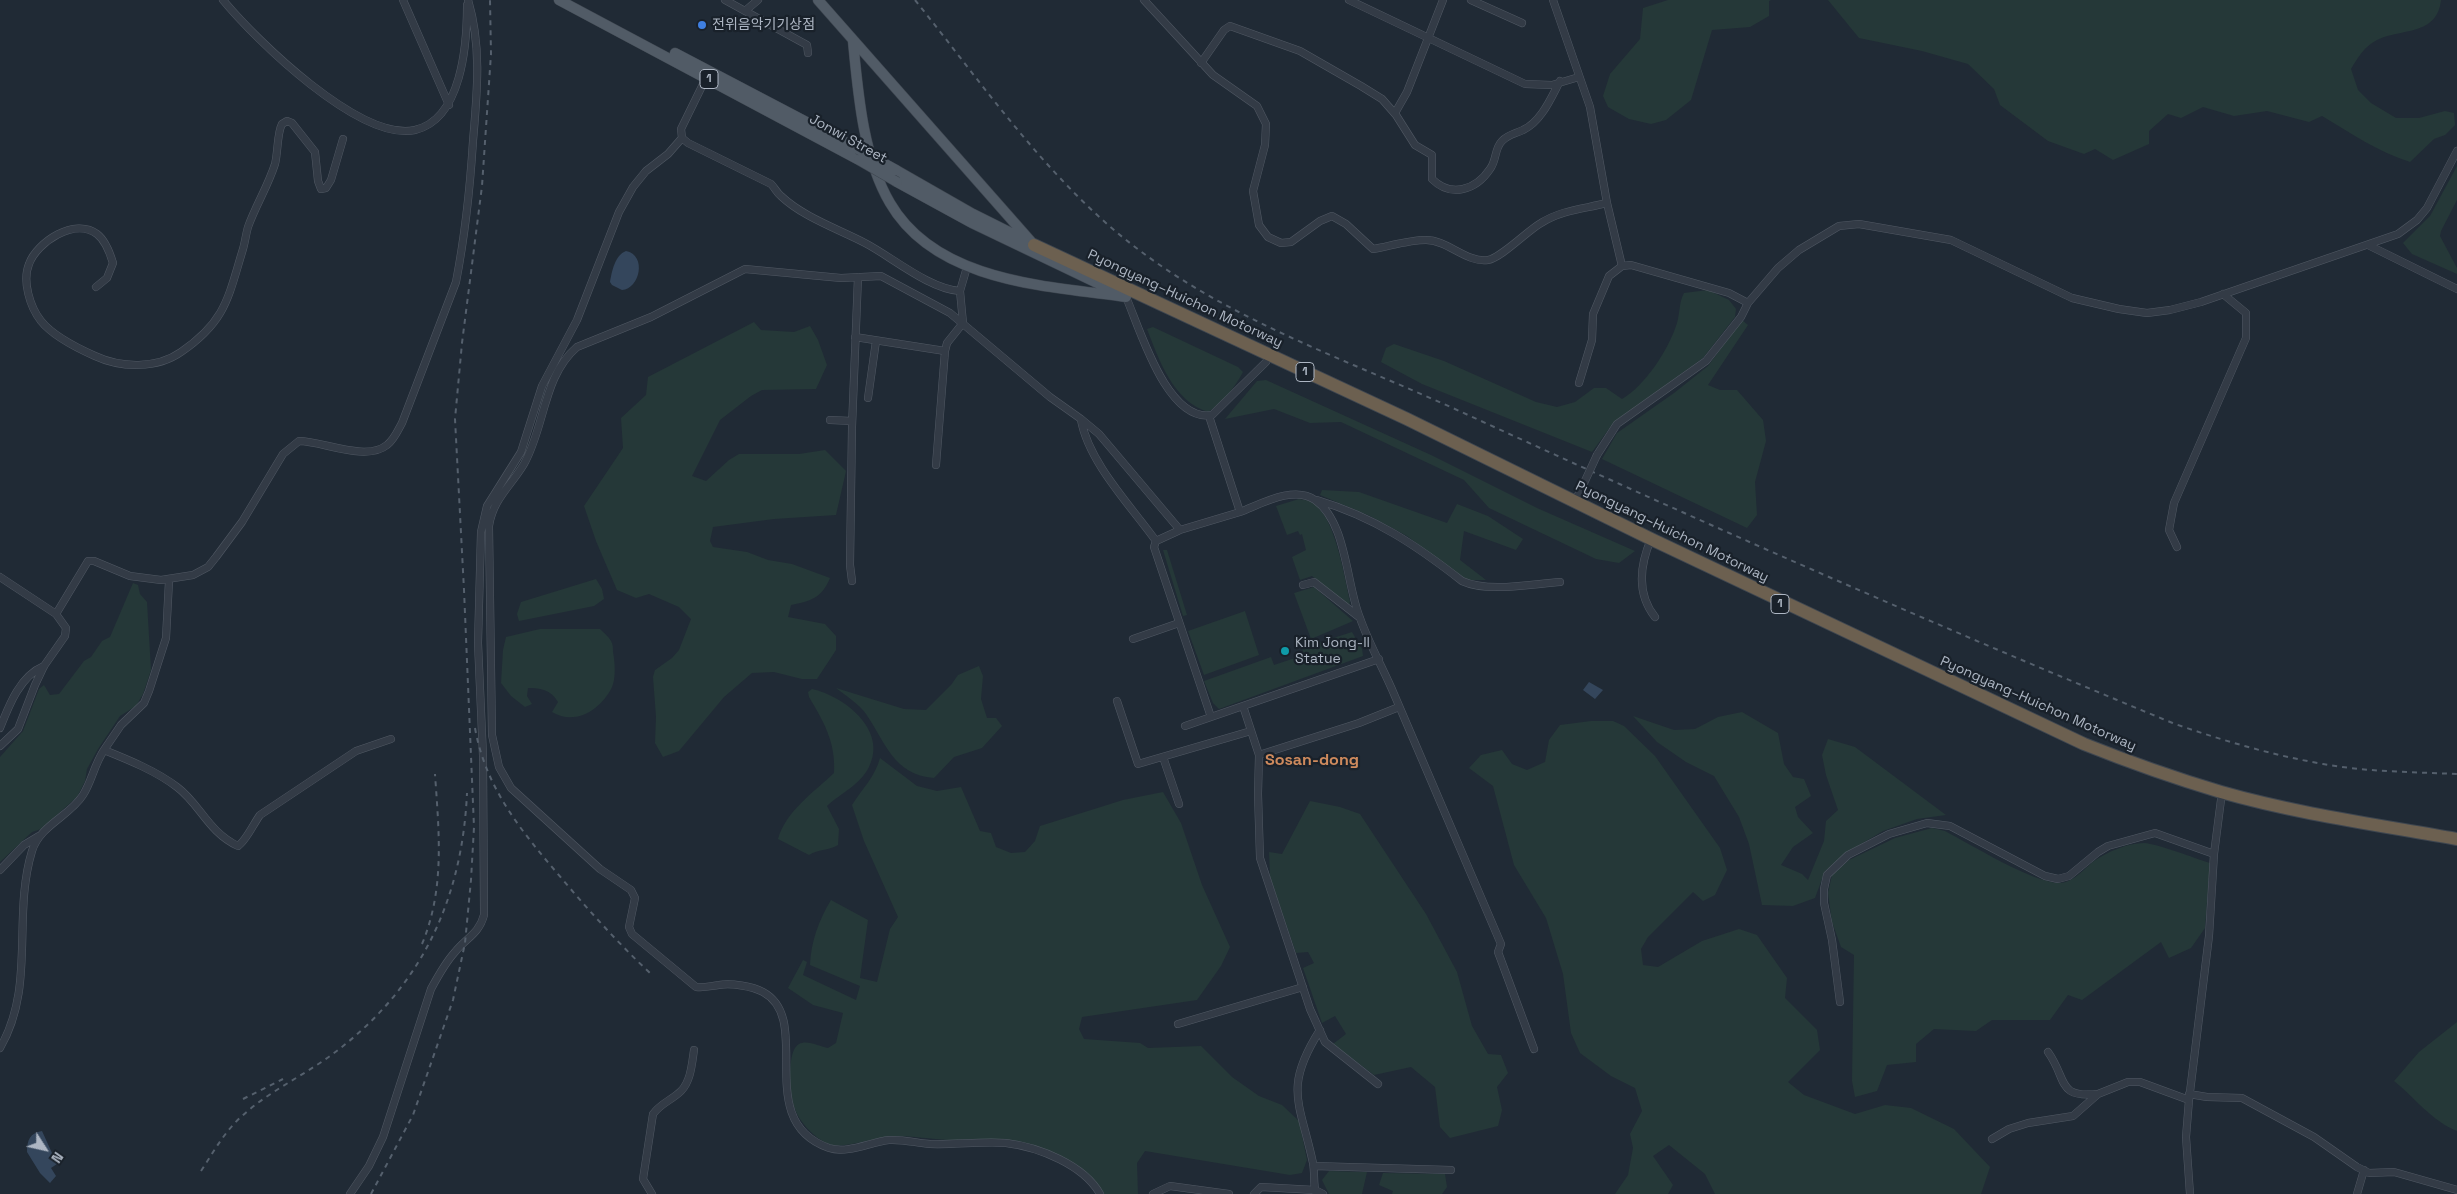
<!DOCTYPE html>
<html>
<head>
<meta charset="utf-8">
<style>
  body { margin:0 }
  #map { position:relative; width:2457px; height:1194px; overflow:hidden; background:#202a35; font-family:"Space Grotesk",sans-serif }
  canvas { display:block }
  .north { position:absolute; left:20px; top:1124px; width:50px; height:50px; -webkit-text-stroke:4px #19212a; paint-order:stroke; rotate:125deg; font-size:14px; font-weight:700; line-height:20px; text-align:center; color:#adb6c3 }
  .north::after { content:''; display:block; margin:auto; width:18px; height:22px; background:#adb6c3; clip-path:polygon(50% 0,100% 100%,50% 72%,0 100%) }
</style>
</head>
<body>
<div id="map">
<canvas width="2457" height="1194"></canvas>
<div class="north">N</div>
</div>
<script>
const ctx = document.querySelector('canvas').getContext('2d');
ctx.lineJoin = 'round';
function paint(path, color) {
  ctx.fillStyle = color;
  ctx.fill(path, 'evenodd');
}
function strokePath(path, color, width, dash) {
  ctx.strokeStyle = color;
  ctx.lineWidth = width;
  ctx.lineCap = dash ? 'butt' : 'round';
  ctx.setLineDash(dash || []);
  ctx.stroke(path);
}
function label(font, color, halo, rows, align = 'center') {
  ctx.font = font + ' "Space Grotesk","Noto Sans KR",sans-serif';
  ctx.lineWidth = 4.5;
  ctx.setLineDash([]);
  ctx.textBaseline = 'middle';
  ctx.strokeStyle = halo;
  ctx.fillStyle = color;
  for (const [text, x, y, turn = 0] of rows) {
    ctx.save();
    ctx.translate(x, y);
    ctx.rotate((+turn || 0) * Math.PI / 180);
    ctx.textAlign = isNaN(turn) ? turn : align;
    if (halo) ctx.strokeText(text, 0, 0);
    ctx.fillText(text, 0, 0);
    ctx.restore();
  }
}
paint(new Path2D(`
  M1668,0H1771L1769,1V16L1750,27L1712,30L1691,100L1666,120L1651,124L1629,119L1608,107L1603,96L1610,74L1640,39L1643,8Z
  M1828,0H2441C2437,36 2402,28 2377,40C2364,47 2358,57 2351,69L2358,90L2371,103L2396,118H2419L2445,111L2454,113L2455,125L2445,135L2434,139L2410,162C2378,152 2351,133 2322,116L2309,122L2267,111L2234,116L2203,107L2181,118L2168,114L2149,131V144L2113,160L2095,149L2084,154L2048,141L2000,105L1994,89L1968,64L1922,51L1859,38Z
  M2457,166V200L2441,231L2440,236L2457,268V274L2412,254L2403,243L2430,216Z
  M1708,290L1729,300L1736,309L1735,317L1703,358L1619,419L1611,426L1592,452L1422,384L1381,362L1386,348L1394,344L1444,361L1536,402L1557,407L1575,402L1594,388H1606L1622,399C1645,386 1669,349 1677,323C1680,313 1679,302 1684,293Z
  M1742,320L1748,325L1708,385L1720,390H1737L1763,420L1766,441L1755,482L1757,515L1747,528L1602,459L1617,433L1674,393L1708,366Z
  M754,322L761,330L794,332L810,326L818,340L827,365L816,389L762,390L751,396L720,420L692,476L706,481L729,460L739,454H799L825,450L846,471L836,515L774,519L713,527L710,541L713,547L747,552L768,560L792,564L830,578C822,598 811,601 791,605L788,617L825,624L836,636V650L817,679H802L774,672L752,673L724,697L679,751L663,757L655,743L656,717L653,677L655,670L672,658L679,650L691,619L679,607L649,594L636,598L617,590L596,541L584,506L623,448L621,418L646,395L648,377Z
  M1153,327L1238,367L1243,372C1235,387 1223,403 1208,412C1173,401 1159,360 1147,329Z
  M1266,380L1431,455L1537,508L1635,551L1619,563L1596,559L1489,508L1464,480L1341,422L1310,423L1274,409L1225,419L1257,381Z
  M1322,490L1359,492L1447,523L1457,504L1488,516L1523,539L1516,550L1464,531L1460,560L1486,580H1465L1407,536L1370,516L1320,495Z
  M1299,499C1302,500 1307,500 1310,501C1335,513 1344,576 1350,601L1349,606L1312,576L1300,580L1292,557L1306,550L1302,534L1300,535L1298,531L1287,535L1276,506Z
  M1163,550H1167L1187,615L1183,616Z
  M596,579L602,589L604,599L594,606L519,621L517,614L521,602Z
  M133,583L138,585L140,594L147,602L151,670L143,694L136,706L120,716L98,749L87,769L85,781L77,797L41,829L32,832L0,862V757L23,731L39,689L44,685L50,695L59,694L84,661L91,657L102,641L110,637Z
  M1314,587L1353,621L1311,639L1294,593Z
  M1245,611L1259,655L1204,675L1188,631Z
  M540,629H600C604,633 609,637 611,641C613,644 613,649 613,652C615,662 616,678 612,687C601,710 575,726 552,712L558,702C551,690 541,688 528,688L527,696L532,704L525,707L511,696L501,683L503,650L506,637Z
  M1352,632L1362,649L1363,656L1219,709L1213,703L1204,681L1271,657L1274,665L1304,655L1302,648Z
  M979,666L983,676L981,699L987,718H996L1002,726L982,748L954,757L934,778C893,775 885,741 866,714C859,704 846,696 836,688L904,709L926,710L951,685L958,675Z
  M812,689C844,696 888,730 869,767C860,785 841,793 827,806L839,829L838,845C827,851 819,849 809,855L778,839C786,811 814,792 834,773C836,743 824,722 809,697L808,692Z
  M1742,712L1778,733L1784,764L1793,777L1804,779L1811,796L1795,807L1798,817L1813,833L1793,847L1781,865L1802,874L1808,880L1824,841L1826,821L1838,810L1826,775L1822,755L1828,739L1855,747L1946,815L1917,819L1883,831L1851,850L1825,871L1815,898L1793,906L1762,905L1749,844L1739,817L1714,776L1686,762L1657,742L1633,716L1674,730L1695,729L1718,717Z
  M1591,721H1613L1624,726L1655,756L1720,848L1727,870L1715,895L1703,901L1693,892L1648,937L1641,949L1643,965L1658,967L1702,941L1739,929L1757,935L1787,978L1785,998L1817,1030L1820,1050L1788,1082L1804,1095L1855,1114L1885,1105L1911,1108L1954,1129L1990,1167L1981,1194H1715L1705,1174L1669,1145L1653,1156L1673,1185L1668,1194H1615L1628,1175L1633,1148L1630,1134L1642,1111L1635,1088L1611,1076L1580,1053L1571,1033L1563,974L1546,918L1514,865L1493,786L1469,768L1481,755L1502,750L1512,764L1527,770L1545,762L1549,740L1560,725Z
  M880,758L917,786L937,791L961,787L980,831L991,833L996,847L1011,853L1025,852L1035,841L1040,826L1123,800L1163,792L1181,823L1202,885L1230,947L1221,966L1197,1000L1082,1017L1079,1029L1084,1039L1140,1043L1148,1048L1201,1046L1232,1077L1259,1096L1282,1105L1299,1121L1307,1160L1302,1173L1290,1175L1145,1151L1137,1163L1138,1194H1104C1085,1164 1048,1146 1012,1141C992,1137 969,1140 948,1140C931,1139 913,1136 895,1136C879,1137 844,1148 832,1145C817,1141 800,1123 795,1109C790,1097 785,1045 802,1043C810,1041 821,1047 828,1048L836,1043L843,1013L813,1005L788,988L803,960L807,962L803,975L856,1000L860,986L810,965C811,941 819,920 831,900L868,920L860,978L877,982L890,929L898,917L864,841L852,805C862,789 875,777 880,758Z
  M1310,801L1340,807L1360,814L1426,914L1457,972L1472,1026L1488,1054L1501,1055L1508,1073L1497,1087L1502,1110L1498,1126L1450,1138L1440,1127L1435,1087L1411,1067L1374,1075L1333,1044L1346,1034L1335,1016L1322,1023L1303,968L1314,963L1308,952L1296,953L1270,877L1269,852L1282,854Z
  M1932,828L1945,831C1972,845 2031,882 2059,883C2073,883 2084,869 2094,861C2107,852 2128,843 2144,843C2158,844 2194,858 2210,863L2205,928L2191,948L2169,958L2161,942L2082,1000L2068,995L2050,1020H1992L1976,1031L1934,1029L1916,1044V1062L1887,1065L1877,1091L1855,1097L1852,1081L1854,955L1841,947L1832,922L1828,893L1832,875L1849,860L1895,838Z
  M2457,1022V1131C2432,1121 2415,1098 2394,1081L2419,1052Z
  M1329,1171L1367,1172L1362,1194H1329L1322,1180Z
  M1383,1173L1445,1174L1447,1187L1442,1194H1392L1393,1191L1379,1185Z`), '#253838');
paint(new Path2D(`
  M626,251C647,255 640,289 622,290L612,285L610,282C612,271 615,255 626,251Z
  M1589,682L1603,690L1595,699L1583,690Z
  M42,1131L57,1164L51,1168L56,1176L50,1183L40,1173L27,1152C27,1140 30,1133 42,1131Z`), '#34465c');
const minor = new Path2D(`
  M223,0C255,39 360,142 415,130C462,119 467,44 467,5
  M403,0L449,105
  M725,0L745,11L758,0
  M1144,0L1213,75L1257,106L1266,124L1265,145L1253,191L1259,225L1268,237L1281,243L1291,242L1320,221L1332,216L1346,224L1373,249C1390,246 1409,240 1426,240C1448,240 1466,263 1488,260C1501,258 1527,231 1541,223C1562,210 1583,209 1607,203
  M1349,0L1525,84L1552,85L1579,77
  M1471,0L1522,23
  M1553,0L1590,107L1607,203L1622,266
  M745,11L807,45L808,53
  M1201,63L1224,30L1230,26L1300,51L1361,86L1382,99L1396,115L1415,145L1432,155V179C1451,198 1476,190 1490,169C1497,160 1494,149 1502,141C1509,134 1515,134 1523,130C1541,122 1551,98 1560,81
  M706,78L681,129L682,138L688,143L771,184C775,188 777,193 781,196C803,217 838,229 865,243C892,257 929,289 960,291L967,267
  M1395,113L1407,92L1443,0
  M2368,245L2457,289
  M96,287L107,278L113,263C110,253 105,240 97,234C75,217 37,242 29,264C22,281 30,307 41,321C53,336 77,348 95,356C121,368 157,369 181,352C226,321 228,298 243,249C245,242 246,234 248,227C256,205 268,186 275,164C278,153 277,133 282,124L287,121L292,123L315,152L318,181L321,189L326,188L331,180L343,139
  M1126,297C1140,329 1167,423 1212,415L1266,362
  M855,337L945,351
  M1579,383L1592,340L1593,314L1609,276L1622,266L1631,265L1729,293L1748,303
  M868,398L876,341
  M1209,416L1240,512C1261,504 1294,485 1315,500C1347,522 1346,584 1360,618C1369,644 1383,668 1394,694C1429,777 1465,860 1501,944L1498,952L1534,1049
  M830,420L852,421
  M1081,420C1089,463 1131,506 1156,541
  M1597,455L1617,424L1706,361L1741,317L1748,303L1778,268L1799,250L1839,226L1859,224L1951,240L2072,298L2119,309L2147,313L2170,310L2201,302L2398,234L2417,220L2427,208L2457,151
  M936,465L945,351L947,343L963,323L960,291
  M1317,500C1374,517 1416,545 1462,581C1488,593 1532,584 1560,582
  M1574,503L1584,483
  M1651,539C1640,565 1636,593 1655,617
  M2177,547L2169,530L2174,503L2246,338V313L2223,294
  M0,577L56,614L66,628L65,636L44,666L35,685L18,729L0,746
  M852,581L850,565L852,427L858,277
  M1303,585L1314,582L1359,617
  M56,614L88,561H94L130,576L161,580L193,575L208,567L216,557L242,522L283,454L299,441C322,441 366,462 387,445C394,440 398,430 402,423L456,282C465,235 470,189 473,141C477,94 482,46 468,0
  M1133,639L1179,623
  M1117,701L1138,764L1251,731
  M1243,706L1259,755L1258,794L1260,858L1310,1009L1325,1042L1378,1084
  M1211,717L1154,547L1156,541L1180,530L1240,512
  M1185,726L1379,659
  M0,728C9,705 20,676 44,666
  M104,750L121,725L144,703L149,691L166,638L169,581
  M1259,755L1359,723L1399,707
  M1163,757L1179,804
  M0,870L24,845L39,836
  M1840,1002L1832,940L1824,903V889L1827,875L1848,855L1889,834L1927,823L1950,826L2045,876L2058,879L2069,876L2098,852L2108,846L2155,833L2214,854
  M1178,1024L1303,987
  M0,1048C36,986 12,917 32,851C40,825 70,816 83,795C92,781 94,765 104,750C129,760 156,771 177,787C200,804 208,832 238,846C246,841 254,823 260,815L356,751L391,739
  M2048,1052C2068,1080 2056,1098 2098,1094
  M2189,1094L2207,1097L2242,1098L2314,1137L2357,1167L2369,1173L2394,1172L2457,1190
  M1992,1139L2009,1129L2028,1123L2073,1116L2098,1094L2128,1082H2140L2189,1100
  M1314,1166L1451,1170
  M350,1194L369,1166L383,1137L431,989C438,976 445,963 455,952C466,938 479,934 484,915L483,756L478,643L481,532L487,506L521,452L542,386L577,320L619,212L633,187L646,171L668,154L682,138
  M652,1194L643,1179L653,1114C661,1103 672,1100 681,1091C691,1081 692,1063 694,1050
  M1100,1194C1084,1165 1039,1147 1006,1143C982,1141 955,1145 930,1144C917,1143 902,1139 889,1140C870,1142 848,1154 829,1148C751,1121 815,1020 763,992C752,986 731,983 719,985C710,986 705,988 696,987L632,934L629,927L635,898L631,890L600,869L511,788L499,767L492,735L489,526C493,499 511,486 524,464C545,427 543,376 577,347L651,317L745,269L841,278L881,276L950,313L1050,397L1081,419L1099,434L1180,530
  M1153,1194L1170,1186L1229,1194
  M1254,1194L1261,1187L1315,1190L1323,1194
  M1316,1194C1313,1184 1315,1173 1313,1163C1300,1102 1283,1088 1320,1030
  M2190,1194L2186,1137L2189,1100L2209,936L2214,854L2222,792
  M2357,1194L2364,1170`);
const primary = new Path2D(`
  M559,0L859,160
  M818,0L1034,245
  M853,41C858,93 863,157 890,203C936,282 1046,286 1126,297
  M675,53L858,149
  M896,170L973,214L1029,242
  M897,182L972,223L1116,292`);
const motorway = new Path2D(`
  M1034,245L1407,419L1651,539L2084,744C2129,762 2174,778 2221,792C2298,814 2379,825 2457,839`);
strokePath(minor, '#515964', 8);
strokePath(primary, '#3d454f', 11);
strokePath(motorway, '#3e4650', 14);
strokePath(minor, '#333b46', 7);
strokePath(primary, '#515b66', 10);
strokePath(motorway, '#6c6050', 12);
strokePath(new Path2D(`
  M915,0C985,87 1052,186 1143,253C1240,325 1358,364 1468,415C1701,522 1937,626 2175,724C2224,741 2272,755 2323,764C2367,772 2413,772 2457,774
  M475,728C486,790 523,833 563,880C591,913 619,944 651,974
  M422,944C445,889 439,833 435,774
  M243,1099L283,1079
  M201,1171C214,1151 225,1131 242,1116C268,1092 301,1077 330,1056C419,991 462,903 467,793
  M371,1194L413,1115L453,1000L465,943L471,880L474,827L464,590L455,419L462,343L482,186L491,54L490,0`), '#55606d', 2, [5, 5]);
const minorBridge = new Path2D(`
  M1584,483L1597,455`);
const primaryBridge = new Path2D(`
  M858,149L896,170
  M859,160L897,182`);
strokePath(minorBridge, '#515964', 8, []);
strokePath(primaryBridge, '#3d454f', 11, []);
strokePath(minorBridge, '#333b46', 7);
strokePath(primaryBridge, '#515b66', 10);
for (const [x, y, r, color] of [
  [702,25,5,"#3f7fe0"],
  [1285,651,5,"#0f9aa8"]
]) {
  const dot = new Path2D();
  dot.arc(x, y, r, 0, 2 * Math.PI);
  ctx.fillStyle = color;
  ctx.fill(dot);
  strokePath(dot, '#19212a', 2);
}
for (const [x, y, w] of [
  [709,79,18],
  [1305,372,18],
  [1780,604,18]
]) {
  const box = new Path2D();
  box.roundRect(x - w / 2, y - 9.5, w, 19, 4);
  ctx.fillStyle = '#19212a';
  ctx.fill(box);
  strokePath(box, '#adb6c3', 1);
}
label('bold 12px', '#adb6c3', null, [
  ["1",709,79],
  ["1",1305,372],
  ["1",1780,604]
]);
label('14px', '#adb6c3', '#19212a', [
  ["전위음악기기상점",712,25],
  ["Kim Jong-Il",1295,643],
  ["Statue",1295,659]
], 'left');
label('14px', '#adb6c3', '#19212a', [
  ["Jonwi Street",848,139,29],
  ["Pyongyang–Huichon Motorway",1185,299,25],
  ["Pyongyang–Huichon Motorway",1672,532,26],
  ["Pyongyang–Huichon Motorway",2038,704,24]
]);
label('bold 16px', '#ce8a5d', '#19212a', [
  ["Sosan-dong",1312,761]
]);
</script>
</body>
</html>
